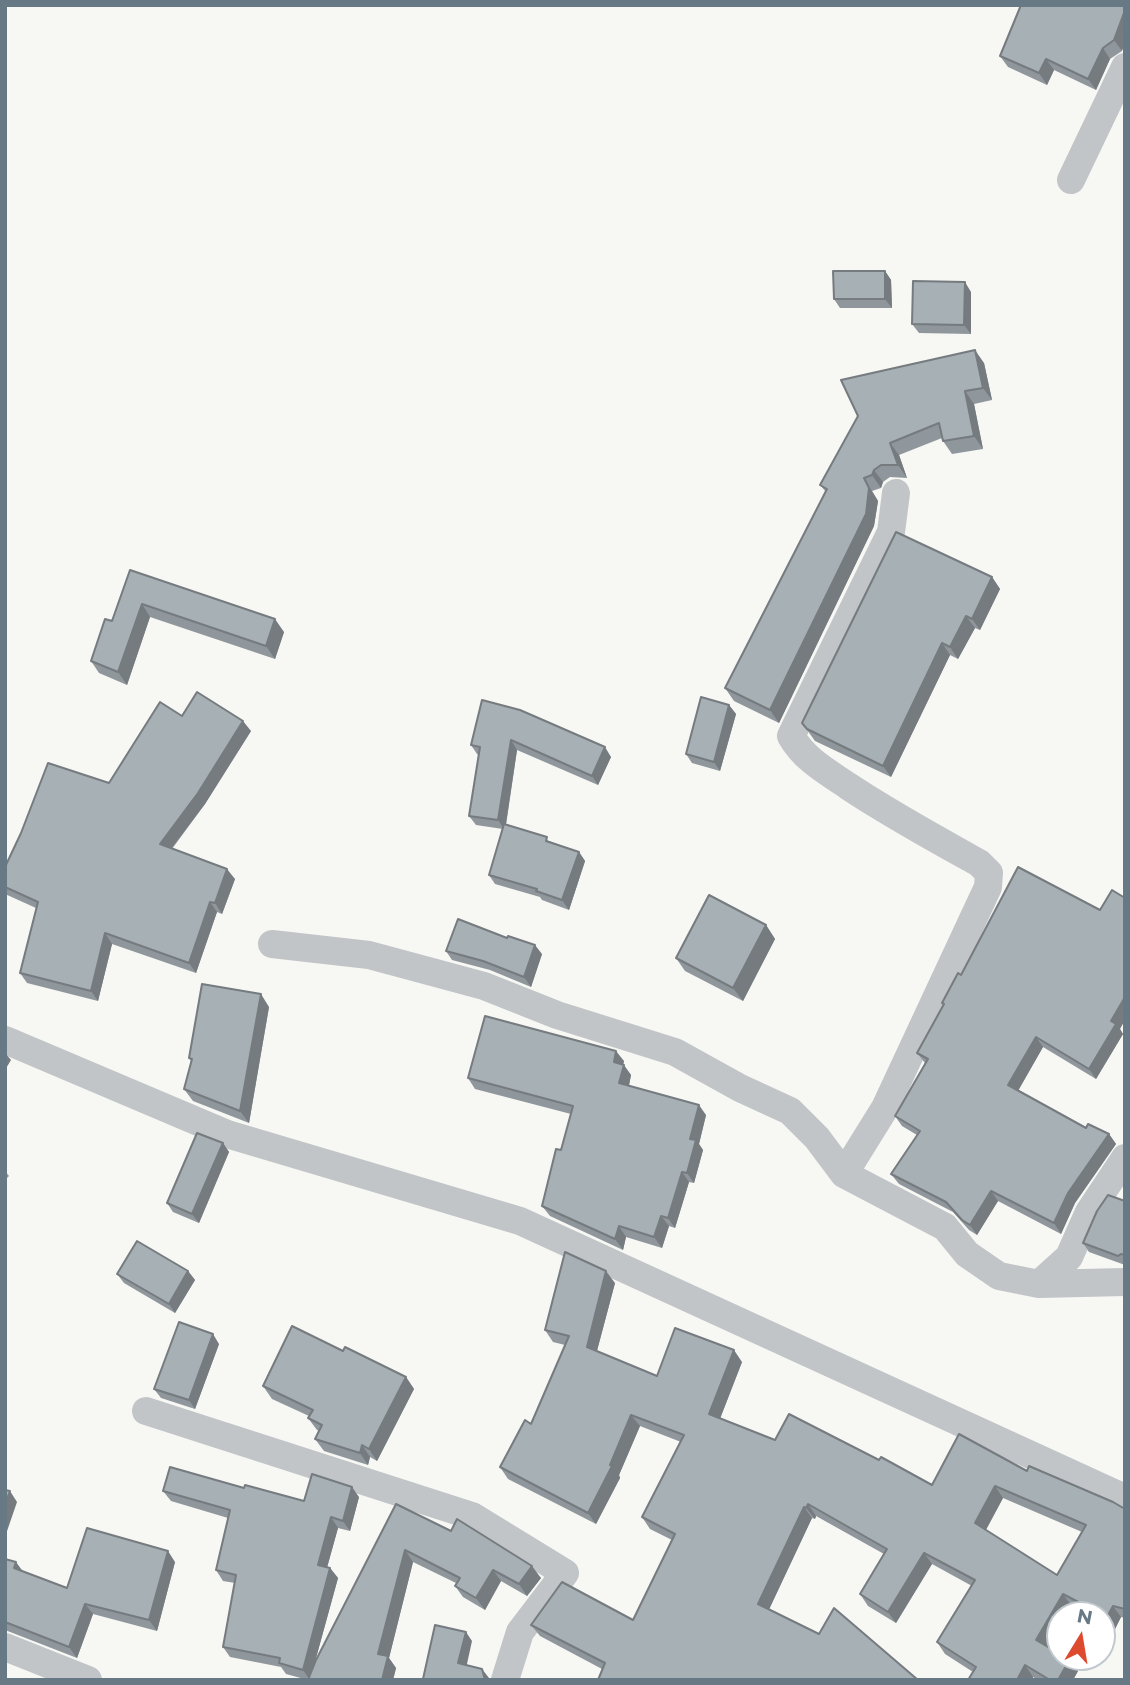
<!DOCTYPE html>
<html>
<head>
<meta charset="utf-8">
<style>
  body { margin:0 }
  #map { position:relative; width:1130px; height:1685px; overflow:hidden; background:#f7f7f4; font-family:Montserrat,sans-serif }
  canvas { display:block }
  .frame { position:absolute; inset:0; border:7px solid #677984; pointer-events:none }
  .north { position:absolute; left:1046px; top:1601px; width:70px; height:70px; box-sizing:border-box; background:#fff; border:2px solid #c2c9ce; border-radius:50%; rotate:11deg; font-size:19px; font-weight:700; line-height:28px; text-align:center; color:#677984 }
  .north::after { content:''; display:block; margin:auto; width:24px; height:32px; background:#dd4a2e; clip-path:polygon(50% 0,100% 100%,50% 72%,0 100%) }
</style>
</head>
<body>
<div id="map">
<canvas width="1130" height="1685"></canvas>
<div class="frame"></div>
<div class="north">N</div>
</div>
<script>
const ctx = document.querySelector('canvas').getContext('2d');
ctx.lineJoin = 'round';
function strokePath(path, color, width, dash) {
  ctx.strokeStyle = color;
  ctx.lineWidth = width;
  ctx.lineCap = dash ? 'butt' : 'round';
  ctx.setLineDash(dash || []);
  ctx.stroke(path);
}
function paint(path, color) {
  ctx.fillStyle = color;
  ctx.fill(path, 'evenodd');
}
strokePath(new Path2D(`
  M1071,180L1125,67
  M272,944L369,955L484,986L557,1015L675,1052L740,1088L790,1111L817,1138L844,1174L945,1227L967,1254L999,1276L1039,1284L1125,1282
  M5,1040L227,1134L520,1221L1125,1498
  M844,1174L885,1108L988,887L989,873L979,863C934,838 890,814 848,786C826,771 804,759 791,736L891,532L896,493
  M1039,1284L1069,1257L1089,1212L1125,1158
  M146,1411L472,1516L565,1573L520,1632L505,1680
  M5,1647L88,1680`), '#c1c5c8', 28);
paint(new Path2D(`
  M1125,5L1122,51L1110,59L1096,90L1054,70L1047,85L1008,67L1000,56Z
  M885,271L891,280L892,308H840L834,299Z
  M971,292V334L919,333L912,324Z
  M984,363L992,400L974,404L983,449L952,454L943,441L942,438L899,455L907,478L890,477L883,482L881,488L872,491L878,501L874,526L779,723L734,701L725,688L826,492L820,485Z
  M130,570L284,632L275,659L150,617L127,685L99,673L91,661L112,621Z
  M992,577L1000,589L980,630L975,628L958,659L950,655L891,777L815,741L802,723Z
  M482,700L611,757L598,785L517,750L506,825L579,852L585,861L569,910L542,900L540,897L495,884L489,875L503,829L476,825L469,816L479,755L477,754L471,745Z
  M729,705L736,714L720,771L692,763L686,754Z
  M182,716L251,731L205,804L172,849L235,879L222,914L217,912L196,973L112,944L98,1001L27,983L20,973L36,908L5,894V867L109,783Z
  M766,925L775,939L743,1001L685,971L676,958Z
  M446,951L542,954L531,987L490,970L452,960Z
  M942,1003L1120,1029L1123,1034L1096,1079L1043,1047L1018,1091L1086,1128L1109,1134L1116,1144L1075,1203L1061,1234L998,1201L977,1235L969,1230L953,1212L899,1184L891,1174L917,1135L902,1126L895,1116L925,1063L917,1053L944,1005Z
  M269,1007L249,1123L193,1101L184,1089L191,1061L189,1058Z
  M624,1061L623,1065L631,1075L629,1086L706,1115L699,1144L703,1150L694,1183L689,1182L675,1228L669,1226L662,1248L626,1237L623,1250L550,1216L542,1206L561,1150L571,1114L475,1089L468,1078Z
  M223,1143L229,1152L199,1223L173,1212L167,1203Z
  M5,1171L9,1176L5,1180Z
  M1125,1201V1265L1089,1252L1083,1243Z
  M188,1271L195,1280L175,1313L124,1283L117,1274Z
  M615,1283L597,1351L657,1376L742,1362L720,1419L775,1440L879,1460L932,1485L1027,1471L1125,1509V1618L1121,1617L1115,1629L1102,1622V1615H1089L1071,1605L1048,1646L1078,1671L1073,1680H1038L1033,1677L1032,1680H968L973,1672L945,1654L937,1642L972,1586L932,1564L896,1623L868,1606L860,1594L884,1554L816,1516L815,1519L812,1518L769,1609L819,1634L602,1669L540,1636L531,1625L633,1620L672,1540L650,1529L642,1517L681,1442L640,1426L619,1475L620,1478L596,1524L508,1479L500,1467L531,1424L565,1345L553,1342L545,1330ZM1003,1498L1082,1532L1057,1575L986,1530Z
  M219,1344L195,1409L161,1398L154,1389Z
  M343,1351L406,1377L414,1389L377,1461L370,1457L368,1465L324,1451L315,1439L319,1431L317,1430L308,1418L309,1416L272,1399L263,1386Z
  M244,1488L304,1501L359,1497L350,1531L338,1528L327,1567L330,1568L338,1578L314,1665L396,1504L541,1578L527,1596L501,1581L485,1610L463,1597L455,1586L456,1583L413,1562L389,1658L396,1668L393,1680H308L286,1674L281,1667L230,1657L223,1647L235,1583L223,1581L216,1570L228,1518L171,1501L163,1491Z
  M5,1559L23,1571L67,1588L175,1562L157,1631L93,1614L77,1658L5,1630Z`), '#90979c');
paint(new Path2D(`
  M1125,10V43L1122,51L1114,40Z
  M1103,48L1110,59L1096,90L1088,79Z
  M1046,59L1054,70L1047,85L1039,73Z
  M885,271L891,280L892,308L885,299Z
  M965,282L971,292V334L964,325Z
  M975,350L984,363L992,400L983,388Z
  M965,391L974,404L983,449L974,436Z
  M890,443L899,455L907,478L898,465Z
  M874,470L883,482L881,488L872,475Z
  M864,478L878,501L874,526L779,723L770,710Z
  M992,577L1000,589L980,630L972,619Z
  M142,604L150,617L127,685L118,672Z
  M966,616L975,628L958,659L950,647Z
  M275,619L284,632L275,659L266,646Z
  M942,643L950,655L891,777L883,766Z
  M729,705L736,714L720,771L714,762Z
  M243,721L251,731L205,804L167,854L160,844Z
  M511,740L517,750L505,830L498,820Z
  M605,747L611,757L598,785L592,776Z
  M579,852L585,861L569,910L562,900Z
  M227,869L235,879L222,914L215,903Z
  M210,902L217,912L196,973L189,963Z
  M766,925L775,939L743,1001L733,988Z
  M105,933L112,944L98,1001L91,991Z
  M535,945L542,954L531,987L524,977Z
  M261,994L269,1007L249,1123L240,1111Z
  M1125,997V1020L1120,1029L1123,1034L1096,1079L1089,1069L1111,1021Z
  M1036,1037L1043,1047L1015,1096L1008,1085Z
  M616,1051L624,1061L621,1073L614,1062Z
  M5,1053L11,1060L5,1070Z
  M624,1065L631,1075L627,1094L619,1083Z
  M699,1105L706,1115L699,1144L703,1150L694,1183L687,1173L690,1139Z
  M1109,1134L1116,1144L1075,1203L1061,1234L1054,1223L1068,1193Z
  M223,1143L229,1152L199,1223L192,1214Z
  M682,1172L689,1182L675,1228L668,1218Z
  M991,1191L998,1201L977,1235L970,1225Z
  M661,1216L669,1226L662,1248L654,1237Z
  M619,1226L626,1237L623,1250L615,1239Z
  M188,1271L195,1280L175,1313L169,1304Z
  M606,1271L615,1283L595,1358L587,1347Z
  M213,1334L219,1344L195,1409L189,1400Z
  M734,1350L742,1362L717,1426L709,1414Z
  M406,1377L414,1389L377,1461L369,1449Z
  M631,1415L640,1426L619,1475L620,1478L596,1524L588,1513Z
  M362,1445L370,1457L368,1465L360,1453Z
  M995,1486L1003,1498L983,1535L975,1523Z
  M352,1487L359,1497L350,1531L343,1521Z
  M10,1491L17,1502L5,1537V1504Z
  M808,1504L816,1516L815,1519L806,1508Z
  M804,1507L812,1518L766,1616L758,1604Z
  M331,1517L338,1528L325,1575L318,1565Z
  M405,1550L413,1562L389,1658L396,1668L393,1680H382L378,1654Z
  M168,1551L175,1562L157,1631L149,1620Z
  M924,1553L932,1564L896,1623L888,1612Z
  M16,1562L24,1573L14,1568Z
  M532,1566L541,1578L527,1596L519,1584Z
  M330,1568L338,1578L310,1680L303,1670Z
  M493,1570L501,1581L485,1610L476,1598Z
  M1063,1594L1071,1605L1066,1615H1060V1625L1045,1651L1036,1640Z
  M85,1604L93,1614L77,1658L69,1647Z
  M1113,1606L1121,1617L1115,1629L1107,1617Z
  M466,1632L472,1641L465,1673L458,1663Z
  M1070,1659L1078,1671L1073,1680H1058Z
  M1025,1665L1033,1677L1032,1680H1017Z
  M482,1669L489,1678V1680H485Z`), '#757b7f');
const building = new Path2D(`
  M1021,5H1125V10L1114,40L1103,48L1088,79L1046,59L1039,73L1000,56Z
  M833,271H885V299H834Z
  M913,281L965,282L964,325L912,324Z
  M975,350L983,388L965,391L974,436L943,441L939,423L890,443L898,465H881L874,470L872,475L864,478L869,488L866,514L770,710L725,688L827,489L820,485L858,416L841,380Z
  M896,532L992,577L972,619L966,616L950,647L942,643L883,766L807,729L802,723Z
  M130,570L275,619L266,646L142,604L118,672L91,661L105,619L112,621Z
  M197,692L243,721L198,793L160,844L227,869L215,903L210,902L189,963L105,933L91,991L20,973L38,902L5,887V867L21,833L48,763L109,783L160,702L182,716Z
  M701,697L729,705L714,762L686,754Z
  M482,700L520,710L605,747L592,776L511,740L498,820L469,816L480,747L471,745Z
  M504,824L547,837L546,841L579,852L562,900L536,891L537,889L489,875Z
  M1018,867L1100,910L1112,890L1125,898V997L1111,1021L1116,1024L1089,1069L1036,1037L1008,1085L1086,1128L1088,1124L1109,1134L1068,1193L1054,1223L991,1191L970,1225L962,1220L946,1202L891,1174L920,1131L895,1116L928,1059L917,1053L944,1004L942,1003L958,973L961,975Z
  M709,895L766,925L733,988L676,958Z
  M458,919L507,938L508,936L535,945L524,977L483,961L446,951Z
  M202,984L261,994L240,1111L184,1089L192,1059L189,1058Z
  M485,1016L616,1051L614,1062L624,1065L619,1083L699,1105L690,1139L696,1140L687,1173L682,1172L668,1218L661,1216L654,1237L619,1226L615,1239L542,1206L556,1149L561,1150L573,1106L468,1078Z
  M197,1133L223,1143L192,1214L167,1203Z
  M1108,1195L1125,1201V1255L1121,1254L1118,1256L1083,1243L1097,1211Z
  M137,1241L188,1271L169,1304L117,1274Z
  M565,1252L606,1271L587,1347L657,1376L675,1328L734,1350L709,1414L775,1440L789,1414L879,1460L881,1457L932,1485L959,1434L1027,1471L1029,1466L1113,1502L1125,1509V1609L1113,1606L1107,1617L1063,1594L1036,1640L1060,1654V1657H1066L1070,1659L1058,1680H1050L1025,1665L1017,1680H968L976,1667L937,1642L975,1580L924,1553L888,1612L860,1594L887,1549L808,1504L806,1508L804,1507L758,1604L819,1634L834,1608L918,1680H598L605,1663L531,1625L562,1582L633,1620L675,1534L642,1517L684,1435L631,1415L610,1465L612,1466L588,1513L500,1467L525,1420L531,1424L569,1336L545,1330ZM995,1486L1086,1525L1057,1575L975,1523Z
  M179,1322L213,1334L189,1400L154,1389Z
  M292,1326L343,1351L345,1347L406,1377L369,1449L362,1445L360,1453L315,1439L322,1425L308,1418L313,1410L263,1386Z
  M170,1467L244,1488L245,1485L304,1501L312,1474L352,1487L343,1521L331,1517L318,1565L330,1568L303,1670L279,1663L280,1658L223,1647L236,1575L216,1570L230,1510L163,1491Z
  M5,1490L10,1491L5,1504Z
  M396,1504L451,1531L457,1519L532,1566L519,1584L493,1570L476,1598L455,1586L460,1578L405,1550L378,1654L388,1656L382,1680H308L316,1660Z
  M87,1528L168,1551L149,1620L85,1604L69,1647L5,1622V1559L16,1562L14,1568L67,1588Z
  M435,1625L466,1632L458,1663L482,1669L485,1680L423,1679Z`);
paint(building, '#a7b0b5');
strokePath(building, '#757b7f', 2);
</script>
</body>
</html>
